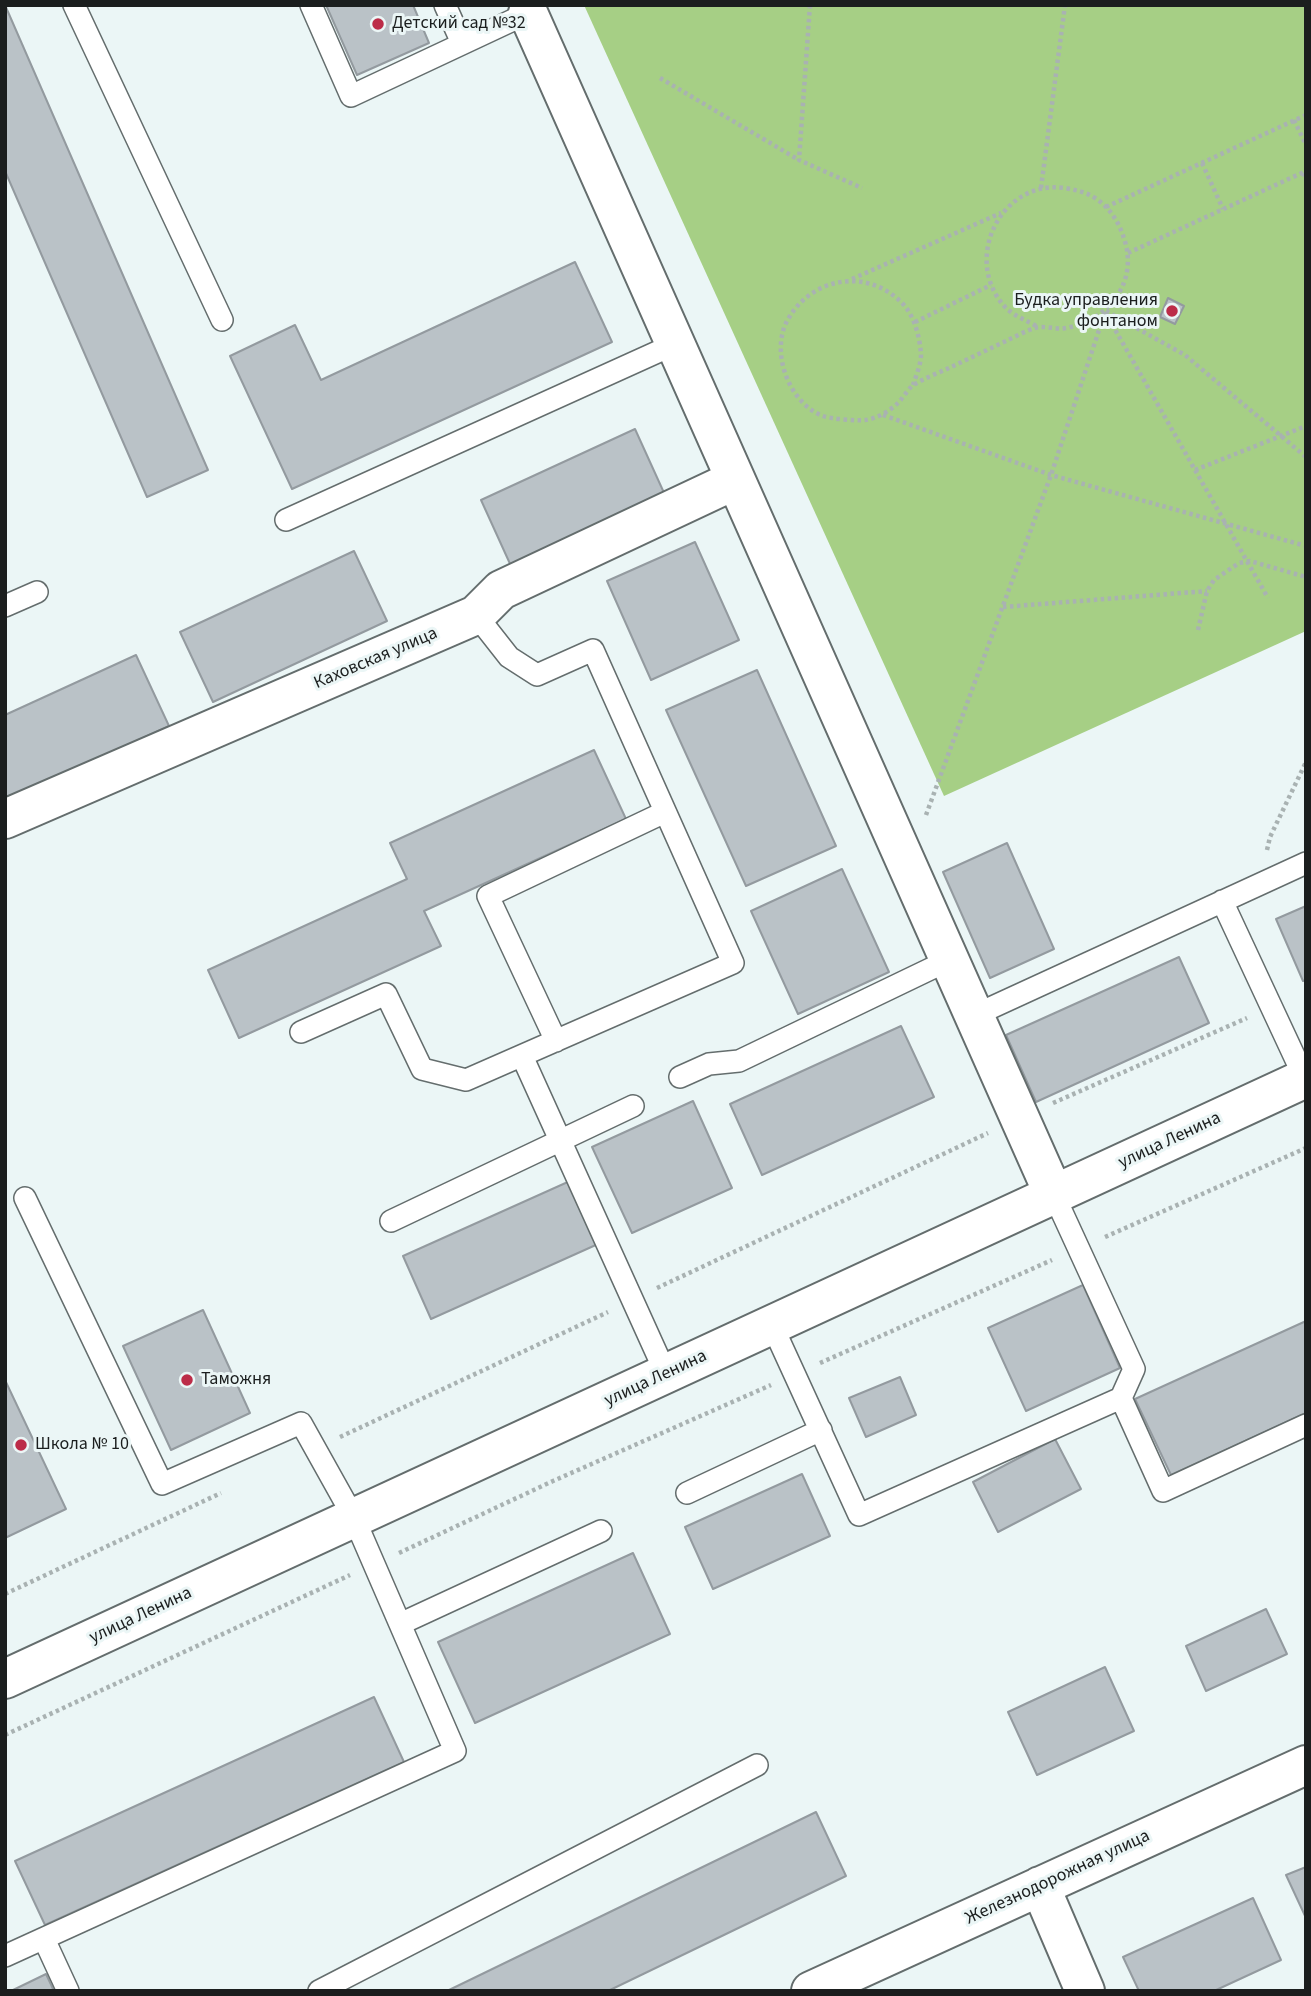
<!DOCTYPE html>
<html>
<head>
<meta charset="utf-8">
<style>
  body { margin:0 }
  #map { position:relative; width:1311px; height:1996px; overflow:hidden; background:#ebf6f6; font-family:"Source Sans 3",sans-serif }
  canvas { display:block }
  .frame { position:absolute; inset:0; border:7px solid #1b1e1e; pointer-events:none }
</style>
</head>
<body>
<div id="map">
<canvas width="1311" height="1996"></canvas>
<div class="frame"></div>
</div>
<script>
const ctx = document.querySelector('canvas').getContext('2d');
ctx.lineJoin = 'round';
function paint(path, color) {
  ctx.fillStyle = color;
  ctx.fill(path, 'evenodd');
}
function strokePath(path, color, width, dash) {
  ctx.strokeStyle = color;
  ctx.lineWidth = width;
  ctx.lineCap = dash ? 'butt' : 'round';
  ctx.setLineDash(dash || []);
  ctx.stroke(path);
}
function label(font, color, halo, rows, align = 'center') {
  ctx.font = font + ' "Source Sans 3",sans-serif';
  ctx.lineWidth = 6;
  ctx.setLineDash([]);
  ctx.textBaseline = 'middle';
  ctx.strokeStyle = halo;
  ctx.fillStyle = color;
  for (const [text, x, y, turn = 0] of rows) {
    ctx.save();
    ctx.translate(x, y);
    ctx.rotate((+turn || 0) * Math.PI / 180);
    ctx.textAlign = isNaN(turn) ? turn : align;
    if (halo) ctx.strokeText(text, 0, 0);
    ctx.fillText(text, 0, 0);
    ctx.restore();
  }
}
paint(new Path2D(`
  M584,5H1306V631L944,796Z`), '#a6cf85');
const building = new Path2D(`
  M5,5L208,470L147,497L5,171Z
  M326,5H413L429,43L357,75Z
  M575,262L612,342L292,489L230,356L295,325L321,380Z
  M1168,298L1184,306L1175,324L1160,317Z
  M635,429L665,495L511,566L481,500Z
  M695,542L739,640L651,680L607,581Z
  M354,551L387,621L213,702L180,632Z
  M136,655L169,726L5,801V715Z
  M757,670L836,846L746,886L666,710Z
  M594,750L626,819L424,911L441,946L239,1038L208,970L407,879L390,843Z
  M1007,843L1054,949L990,978L943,872Z
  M842,869L889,972L798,1014L751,911Z
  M1306,906V980L1303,981L1276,919Z
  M1179,957L1209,1023L1036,1102L1006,1035Z
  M901,1026L934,1097L762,1175L730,1104Z
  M693,1101L732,1188L632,1233L592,1147Z
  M570,1181L598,1244L431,1319L403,1256Z
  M1083,1285L1120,1368L1026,1411L988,1328Z
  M203,1310L250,1413L171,1450L123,1346Z
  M1306,1321V1413L1171,1475L1135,1399Z
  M900,1377L916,1415L866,1437L849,1398Z
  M5,1380L66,1509L5,1538Z
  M1055,1439L1081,1489L998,1532L973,1482Z
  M802,1474L830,1536L713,1589L685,1527Z
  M633,1553L670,1634L475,1723L438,1642Z
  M1266,1609L1287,1654L1206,1691L1186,1646Z
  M1105,1667L1134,1731L1037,1775L1008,1712Z
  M374,1697L404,1762L45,1925L15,1861Z
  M816,1812L846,1876L608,1991H447Z
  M1306,1867V1918L1286,1875Z
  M1253,1898L1281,1960L1214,1991H1139L1123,1957Z
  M46,1974L54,1991H11Z`);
paint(building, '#bac2c7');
strokePath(building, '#939a9f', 2);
const lane = new Path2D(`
  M74,5L222,320
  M311,5L351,96L528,13
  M445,5L462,43
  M286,520L675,344
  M5,606L37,592
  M1222,901L1305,1079
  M973,1016L1306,863
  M301,1032L386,994L422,1069L466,1080L733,963L593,650L537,675L509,657L476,615
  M556,1041L488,896L665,812
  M522,1056L666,1374
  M680,1077L709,1064L739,1061L949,960
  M391,1221L633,1106
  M772,1325L859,1515L1121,1398L1134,1369L1054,1195
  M1121,1398L1163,1491L1306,1425
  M687,1493L821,1430
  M400,1624L601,1531
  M44,1939L68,1991
  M5,1956L455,1751L354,1518L301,1423L162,1484L25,1198
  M319,1991L757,1765`);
const street = new Path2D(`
  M528,13L1054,1195
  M5,819L476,615L501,590L735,480
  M1040,1886L1085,1991
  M811,1991L1306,1765`);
const secondary = new Path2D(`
  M5,1679L1306,1078`);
strokePath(lane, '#646d6d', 24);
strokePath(street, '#646d6d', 42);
strokePath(secondary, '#646d6d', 42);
strokePath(new Path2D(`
  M810,5L799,160L862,188
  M660,78L799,160
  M1294,120L1306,145
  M1202,163L1223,209
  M1303,173L1306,180
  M1041,188L1065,5
  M1106,207L1306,115
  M1128,253L1306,171
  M852,279L1001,213
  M1106,311L1185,355L1306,457
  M1105,312L1268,598
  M915,322L991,285
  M913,385C916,376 921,364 921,355C920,337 914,314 901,302C864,266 808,279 786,323C771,355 790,404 823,416C831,419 857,421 865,420C876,419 890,411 898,403C904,397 908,388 915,384C925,378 938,373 949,368C968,359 987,350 1006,341C1015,337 1025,331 1035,328C1044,325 1056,330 1066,328C1105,321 1136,287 1126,245C1121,226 1112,209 1095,198C1086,192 1076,190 1065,188C1000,179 961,261 1006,308C1014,316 1028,321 1038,327
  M883,415L1051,475L1306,546
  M1195,470L1306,426
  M1003,607L1207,591
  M1198,630L1207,591L1214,580L1239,563L1250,561L1306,577
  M926,815L1051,475L1105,312
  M1267,850L1270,837L1306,762
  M1053,1103L1247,1018
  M1105,1237L1306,1148
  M657,1288L988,1133
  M820,1363L1052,1260
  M340,1437L608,1312
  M399,1553L553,1481L771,1385
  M5,1594L221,1493
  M5,1735L350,1575`), '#a9b2b2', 4.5, [3.5, 3.5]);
strokePath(lane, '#fff', 21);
strokePath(street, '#fff', 38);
strokePath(secondary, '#fff', 38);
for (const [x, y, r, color] of [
  [378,24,7,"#bc2c48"],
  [1172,311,7,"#bc2c48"],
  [187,1380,7,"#bc2c48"],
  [21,1445,7,"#bc2c48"]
]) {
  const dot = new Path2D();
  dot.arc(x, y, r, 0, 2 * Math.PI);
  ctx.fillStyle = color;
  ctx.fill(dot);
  strokePath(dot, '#ebf6f6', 2.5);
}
label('18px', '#1b1e1e', '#ebf6f6', [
  ["Детский сад №32",392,24],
  ["Будка управления",1158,301,"right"],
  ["фонтаном",1158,322,"right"],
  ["Таможня",201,1380],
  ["Школа № 10",35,1445]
], 'left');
label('18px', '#1b1e1e', '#ebf6f6', [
  ["Каховская улица",376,659,-23],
  ["улица Ленина",1170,1141,-25],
  ["улица Ленина",656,1379,-25],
  ["улица Ленина",141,1616,-25],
  ["Железнодорожная улица",1058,1878,-25]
]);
</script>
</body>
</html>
